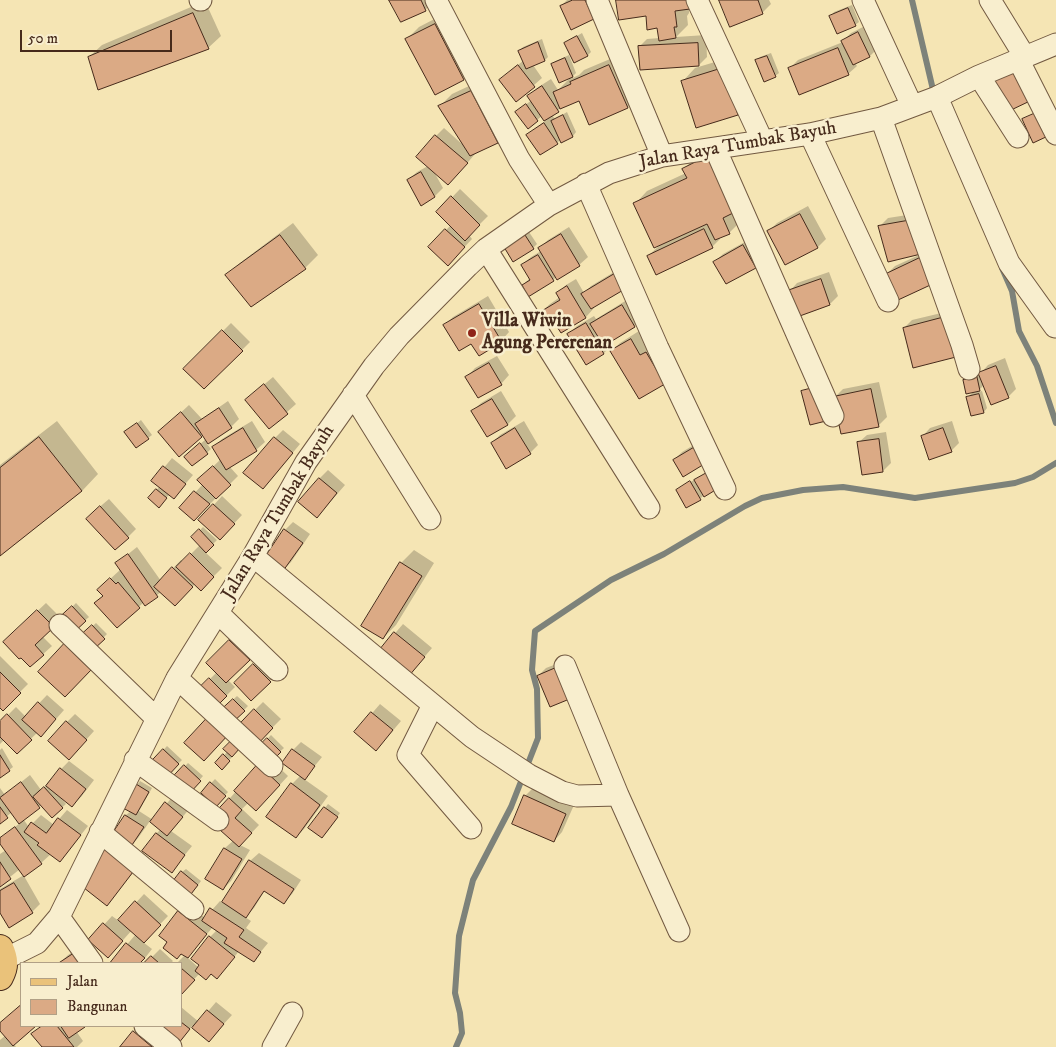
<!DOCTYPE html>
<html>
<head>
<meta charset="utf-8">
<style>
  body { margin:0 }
  #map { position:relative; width:1056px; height:1047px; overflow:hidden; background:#f5e5b4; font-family:"IM FELL DW Pica",serif }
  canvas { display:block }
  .legend { position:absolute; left:20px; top:962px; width:162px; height:65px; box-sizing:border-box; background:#f8eece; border:1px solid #b1a086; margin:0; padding:6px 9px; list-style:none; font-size:15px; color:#462a1b }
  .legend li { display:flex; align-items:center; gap:10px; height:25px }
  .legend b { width:25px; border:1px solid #b1a086 }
  .scale { position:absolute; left:20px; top:30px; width:152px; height:22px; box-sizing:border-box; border:2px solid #462a1b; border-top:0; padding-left:6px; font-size:15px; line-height:18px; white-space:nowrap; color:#462a1b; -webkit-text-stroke:4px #f8eece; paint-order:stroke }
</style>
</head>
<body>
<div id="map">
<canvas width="1056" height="1047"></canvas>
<ul class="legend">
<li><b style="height:6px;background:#eac27a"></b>Jalan</li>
<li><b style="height:14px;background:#dbaa85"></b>Bangunan</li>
</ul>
<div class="scale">50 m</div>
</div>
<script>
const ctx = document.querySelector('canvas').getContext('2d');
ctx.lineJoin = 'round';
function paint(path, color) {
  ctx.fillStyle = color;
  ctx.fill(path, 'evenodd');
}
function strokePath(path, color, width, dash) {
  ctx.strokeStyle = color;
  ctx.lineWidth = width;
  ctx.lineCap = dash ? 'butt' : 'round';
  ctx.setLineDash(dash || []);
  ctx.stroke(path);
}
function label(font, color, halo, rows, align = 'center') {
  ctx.font = font + ' "IM FELL DW Pica",serif';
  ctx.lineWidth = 5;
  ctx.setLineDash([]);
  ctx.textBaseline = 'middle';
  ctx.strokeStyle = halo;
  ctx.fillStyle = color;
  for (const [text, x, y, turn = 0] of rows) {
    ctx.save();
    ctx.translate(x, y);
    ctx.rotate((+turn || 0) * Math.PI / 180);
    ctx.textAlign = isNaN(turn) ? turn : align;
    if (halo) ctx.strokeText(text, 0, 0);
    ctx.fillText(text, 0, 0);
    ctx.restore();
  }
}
paint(new Path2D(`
  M390,0H433V2L425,10Z
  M567,0H597L601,10L561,6Z
  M617,0L689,8V13L687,16L688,25L676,37L706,35L707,57L699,65L639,47L647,39L660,38L658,27L647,15Z
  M720,0H769L771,4L762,13Z
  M205,1L221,36L208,48L89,57L102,45Z
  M852,5L859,22L855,25L831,16L834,12Z
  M448,12L476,66L463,79L407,39L419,27Z
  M867,25L878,48L870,56L855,63L857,66L848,74L790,68L798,60L843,42V41L851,33Z
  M582,33L591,52L588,55L565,43Z
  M542,39L548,57L545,60L533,65L542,78L517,100L509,72L523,61L519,51L523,47Z
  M771,53L779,73L775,76L757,61L760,57Z
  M622,54L640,95L628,107L579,99L562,107L552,115L555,119L567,112L576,132L573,136L562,141L561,139L557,143L527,135L545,121L542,116L528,127L521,108L532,100L529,96L537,88L551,79L558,90L570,78L552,64L556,61L569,55L576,73L570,79L579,75L584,70Z
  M735,56L750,101L737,114L683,81L695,68Z
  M484,79L509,130L497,142L473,153L475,154L457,175L433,170L443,188L435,196L408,180L417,172L428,166L436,136L444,128L462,144L439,107L452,94Z
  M723,144L749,198L737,209L742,220L729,233L720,237V239L712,247L648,256L660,245L635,204L647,191L686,173L684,169L696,157Z
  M460,189L488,216L469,235L472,239L456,256L446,230L451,225L438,212Z
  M808,206L826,239L818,247L786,264L769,231L777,223Z
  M920,213L946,272L887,274L895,266L919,255L880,226L888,218Z
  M293,223L318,255L305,268L251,305L227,276L240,263Z
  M569,227L588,257L579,265L557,276L553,280L523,285L530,278L522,265L531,257L541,251L540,248L548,240Z
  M529,232L537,244L533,248L509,244Z
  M752,238L763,258L755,267L715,262L723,254Z
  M624,266L593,307L594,308L586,317L561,331L555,320L541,312L550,304L560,297L558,293L566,285L576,279L584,293L591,286Z
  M829,272L838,296L830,304L789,292L797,283Z
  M488,296L509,332L501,341L472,342L445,325L453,317Z
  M630,298L643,318L635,326L608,338L612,345L604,353L586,363L569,334L577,326L594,316L596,319Z
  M954,310L964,348L904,328L912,320Z
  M231,323L250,342L204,388L185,369Z
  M639,331L664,383L612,351L620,343Z
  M497,356L509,375L501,384L467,377L475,368Z
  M1005,358L1016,389L1008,397L984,385L977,392L982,391L987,408L984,412L967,398L974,391L965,380L968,376L980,374L988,365Z
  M273,377L296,404L269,428L246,400Z
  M879,382L887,417L879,425L835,397L843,389Z
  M501,391L516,416L508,424L488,436L473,411L481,403Z
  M228,401L239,419L231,427L207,444L211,449L193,465L190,453L206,439L203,434L179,455L160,432L189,405L202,419Z
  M141,420L152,435L148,438L126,432Z
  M57,421L98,474L82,491L0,555V465Z
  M252,421L265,442L256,450L229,466L238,476L203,511L181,508L203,484L199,480L221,459L214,447L222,439Z
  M524,421L538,445L530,453L492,443L500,435Z
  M952,421L959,443L951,451L922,437L930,428Z
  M283,430L300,444L271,479L275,438Z
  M886,432L891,463L883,471L858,443L867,435Z
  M704,439L683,475L674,460L682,452Z
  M172,458L193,475L174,497L170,494L162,502L150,498L160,486L153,481Z
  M716,467L704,495L700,499L677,490Z
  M328,470L345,485L325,508L320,478Z
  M222,496L242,515L228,530L200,520Z
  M109,499L136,529L128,537L96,510Z
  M293,522L310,534L291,562L283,570L285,530Z
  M203,527L217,540L205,552L222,568L201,589L195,584L183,597L161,592L145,604L144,602L117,627L104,595L107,582L121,569L117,563L137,547L161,581L181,560L183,562L200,545L193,537Z
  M414,550L434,563L396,625L383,638L401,563Z
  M46,603L61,618L76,603L89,617L72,632L60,619L42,636L52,646L30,666L13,634Z
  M96,623L107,634L94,647L83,635Z
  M403,624L432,648L408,676L379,652Z
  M238,632L257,651L228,680L235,687L214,708L198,691L217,672L208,663Z
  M0,656L28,684L3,709L0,706Z
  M262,657L278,673L251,699L235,683Z
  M567,660L579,689L538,676L546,668Z
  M47,695L64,710L49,727L38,732L17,752L5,739L0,744V723L16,707L26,717Z
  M237,696L248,706L233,721L221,711Z
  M263,702L281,719L255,745L237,728Z
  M380,704L401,721L384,741L356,732Z
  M75,714L94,731L77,750L67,722Z
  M271,735L284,748L271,760L288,776L265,801L249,802L242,809L259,825L240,845L250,850L231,881L223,889L207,879L225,848L234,840L217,813L259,765V748Z
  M301,742L322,757L304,779L328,796L304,829L296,837L292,784L301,775L293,750Z
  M167,746L182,760L165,777L151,764Z
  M2,748L13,767L0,777V750Z
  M227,752L233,756L222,768L217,763Z
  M69,761L94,780L81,797L72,805L61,798L66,804L52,816L41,805L23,819L29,827L41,815L54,825L67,810L88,826L60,861L51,854L41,863L24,876L40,904L32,912L0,911V889L24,875L20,869L0,885V854L6,850L0,842V837L1,838L20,823L12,812L0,822V788L5,795L30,775L41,790Z
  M188,763L203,776L189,792L174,778Z
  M215,779L228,792L216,805L202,793Z
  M140,781L152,788L139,811L153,820L174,795L190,808L171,831L192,846L171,872L156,834L161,829L150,821L138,838L130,847L126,815L131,811L137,785Z
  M533,788L574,805L562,832L554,841L525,796Z
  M328,804L340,813L326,833L310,828Z
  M106,850L141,863L107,904Z
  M259,853L301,880L292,894L284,902L265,890L254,908L245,917L251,921L246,928L268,943L254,960L239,951L225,969L211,973H200L181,993V963H177L185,955L169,942L179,912L187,904L205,918L220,901L223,903L250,861ZM213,927L217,930L210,937L199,968L187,957Z
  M186,869L201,881L192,893L182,872Z
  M144,894L168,916L143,942L152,949L141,963H115L113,961L136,934L132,930L116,948L90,940L112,916L119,921Z
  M85,944L97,963H60L68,955Z
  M160,949L173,961L171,963H146Z
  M216,1002L232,1015L209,1040L192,1026L186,1034L158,1026H181V1007L199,1022Z
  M21,1005V1026H35L14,1044L16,1047H0V1040L6,1035L0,1029V1024Z
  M42,1026H84L76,1031L83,1041L77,1047H43L33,1034Z
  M140,1026L170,1047H121Z`), '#0003');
strokePath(new Path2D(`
  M912,0L934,94
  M1002,268L1012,291L1019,331L1037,366L1056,423
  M456,1047L462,1033L460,1013L455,993L459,936L473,880L511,807L538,738L537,689L532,670L535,631L611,580L664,554L745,506L762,498L803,490L843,487L915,498L1015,483L1033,477L1056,463`), '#7d827a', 6);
const building = new Path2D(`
  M389,0H421L426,11L401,22Z
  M573,0H585L594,19L571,30L560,6Z
  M616,0H689L690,9L675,11L677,27H674L676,38L659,41L657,28L647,30L646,16L619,20Z
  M719,0H758L763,14L730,27Z
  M848,8L856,26L837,34L829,16Z
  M193,13L209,49L98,90L88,57Z
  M435,24L464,80L435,95L405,39Z
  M858,32L870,57L853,65L841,41Z
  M577,36L588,56L574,63L564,43Z
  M538,42L545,61L526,69L518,51Z
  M698,43L699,66L640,70L638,46Z
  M838,48L849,75L799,95L788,68Z
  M767,56L776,77L764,82L755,60Z
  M565,58L573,77L559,83L551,64Z
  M518,65L535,87L516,102L499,80Z
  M609,65L628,108L589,125L579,101L560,109L553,92L571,84L570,82Z
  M723,68L738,115L696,128L681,81Z
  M1015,68L1032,100L1009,111L992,79Z
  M542,86L559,112L544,121L527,96Z
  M471,91L498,143L470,156L438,106Z
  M526,104L538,121L528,129L515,112Z
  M1038,112L1048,136L1033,143L1022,119Z
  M563,115L573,137L561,143L551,121Z
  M544,123L558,144L540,155L526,135Z
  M435,135L468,163L448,185L416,157Z
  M710,155L737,211L723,218L730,234L715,240L707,224L654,248L633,203L687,178L682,169Z
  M421,172L435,197L421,206L407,180Z
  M451,196L480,225L465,241L436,212Z
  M800,214L818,248L785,265L767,231Z
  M912,220L921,254L888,262L878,226Z
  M445,229L465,247L448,266L428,247Z
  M704,229L713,248L656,275L647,256Z
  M561,234L580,266L557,280L538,248Z
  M280,235L306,269L251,307L225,275Z
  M525,235L534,249L513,262L504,247Z
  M743,245L756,268L726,284L713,262Z
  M538,255L554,281L528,297L522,285L530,280L521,265Z
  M926,255L939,281L898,300L886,274Z
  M616,273L625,289L591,309L581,294Z
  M821,279L830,305L797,317L787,291Z
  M567,286L586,318L561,333L554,322L548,326L540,312L560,300L556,293Z
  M479,304L502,342L479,356L471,344L459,351L443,325Z
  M622,305L635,327L612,341L610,338L602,343L590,324Z
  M945,317L956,357L913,368L903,328Z
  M586,323L604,354L586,365L567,334Z
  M222,330L243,351L204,389L183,369Z
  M631,339L640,355L646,352L665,384L639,399L610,351Z
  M489,363L502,385L478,398L465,377Z
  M996,366L1009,398L991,405L978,373Z
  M977,377L980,391L966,394L963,380Z
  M264,384L288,414L269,429L245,400Z
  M817,387L826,421L810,425L801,391Z
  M871,389L879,427L841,434L833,397Z
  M979,394L984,413L971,416L966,397Z
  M492,399L508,425L487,437L471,411Z
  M219,408L232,428L208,444L195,424Z
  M181,412L202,437L179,457L158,432Z
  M137,423L149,439L136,448L124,432Z
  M243,428L257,451L226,470L212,447Z
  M515,428L531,454L506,469L491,443Z
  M943,428L952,452L929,460L921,436Z
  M39,437L82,491L0,556V468Z
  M274,437L293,453L263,489L243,473Z
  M879,439L883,472L862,475L857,442Z
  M200,443L208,454L192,466L184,457Z
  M695,447L706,463L683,477L673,460Z
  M163,466L186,484L174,499L151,481Z
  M213,466L231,485L216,499L197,480Z
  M712,470L722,486L704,497L694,480Z
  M319,478L337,493L317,518L298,502Z
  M690,481L701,500L686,508L676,490Z
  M156,489L167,498L159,508L148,498Z
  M194,491L210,504L194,521L179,508Z
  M213,504L235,524L220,540L198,520Z
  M100,506L129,538L115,550L86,519Z
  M199,529L214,545L206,553L191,537Z
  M284,529L303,543L283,571L264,559Z
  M190,553L214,577L201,591L176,567Z
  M128,554L158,597L145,606L115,563Z
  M400,562L422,576L383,639L361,626Z
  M172,567L193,587L175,606L154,587Z
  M110,578L116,584L118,582L140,608L117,628L94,603L103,596L97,590Z
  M72,606L86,621L72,634L58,619Z
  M37,610L54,627L35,645L44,655L30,667L21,658L19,659L3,642Z
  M92,625L105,639L94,649L81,635Z
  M394,632L425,657L408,677L378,652Z
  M229,640L250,660L226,683L206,663Z
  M64,644L91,670L65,697L38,672Z
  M253,664L271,682L251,701L234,683Z
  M558,667L572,698L550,707L537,676Z
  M0,672L21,693L3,711L0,708Z
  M209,678L227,696L214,709L196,691Z
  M233,699L245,711L232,723L220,711Z
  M38,702L56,719L41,737L22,720Z
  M254,709L273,728L255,747L236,728Z
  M371,712L393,730L376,751L354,732Z
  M7,714L32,740L17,754L0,737V721Z
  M209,716L229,734L204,761L184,743Z
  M66,721L87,740L69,760L48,741Z
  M267,738L281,752L271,762L257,748Z
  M232,740L240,748L232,757L223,749Z
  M163,749L179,764L165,779L149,764Z
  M292,749L315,766L305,780L282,763Z
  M223,754L230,761L222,770L215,763Z
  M0,755L10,771L0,778Z
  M258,764L280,785L256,811L234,791Z
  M184,765L201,781L189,794L172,778Z
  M60,768L86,789L72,807L46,786Z
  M21,782L40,808L19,824L0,798Z
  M210,782L226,796L216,807L201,793Z
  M291,783L320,805L296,838L266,817Z
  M136,784L149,792L136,815L123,808Z
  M44,787L63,808L52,818L33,797Z
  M524,795L566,814L554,842L512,824Z
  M229,798L242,810L235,818L252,833L239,847L220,830L215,813Z
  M165,802L183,817L167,836L150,822Z
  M0,807L8,818L0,824Z
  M324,807L338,817L322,838L308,828Z
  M125,815L144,827L130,848L111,836Z
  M58,818L81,835L60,862L37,845L39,843L24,832L31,822L46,833Z
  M15,827L42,864L24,877L0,844V838Z
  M156,833L185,855L172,873L142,851Z
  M224,848L242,859L223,890L205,879Z
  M105,849L133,872L107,906L79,884Z
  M249,860L294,889L284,904L264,891L246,918L222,902Z
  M0,862L11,879L0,887Z
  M181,871L198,885L188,898L171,884Z
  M14,883L33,913L9,928L0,913V891Z
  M135,901L161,925L144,943L118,920Z
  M210,908L244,930L239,937L261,952L254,962L224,943L227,938L202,921Z
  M178,911L207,934L188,958L181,954L177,959L163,948L167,942L159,936Z
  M103,923L123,941L108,958L88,940Z
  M209,936L235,957L217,979L211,974L206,980L195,971L199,965L191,959Z
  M126,943L145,958L140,963H113L111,962Z
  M76,952L83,963H59Z
  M151,956L159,963H144Z
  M181,968L195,980L181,995Z
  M21,1005V1026H36L13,1046L0,1031V1023Z
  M207,1010L224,1024L209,1042L192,1028Z
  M181,1022L190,1029L178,1044L156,1026H181Z
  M42,1026H57L74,1047H42L31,1034Z
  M61,1026H85V1027L69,1038Z
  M133,1031L152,1047H120Z`);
paint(building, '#dbaa85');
strokePath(building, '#462a1b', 1);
const minor = new Path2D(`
  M200,0H201
  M436,0L519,159L549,205
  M597,0L662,156
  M697,0L762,140
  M863,0L912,106
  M990,0L1025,57
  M1018,59L1056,134
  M979,76L1018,137
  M937,97L1009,263L1055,327
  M881,118L962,345L969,369
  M810,134L888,301
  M715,148L833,416
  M586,184L658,348L725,489
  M486,249L649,508
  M353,395L430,519
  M253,556L472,737L529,775L562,792L577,796L618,795
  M218,613L277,670
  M60,625L156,718
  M565,666L618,795L679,931
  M177,678L272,766
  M433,705L408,755L471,828
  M135,760L218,820
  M100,832L193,909
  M59,917L92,963
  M5,959L37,943L59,917L177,678L253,556L306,462L374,366L399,336L468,266L486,249L549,205L609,173L662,156L810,134L881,118L937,97L979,76L1056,44
  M145,1026L171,1047
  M273,1047L292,1013`);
const major = new Path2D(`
  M0,948C5,959 6,966 0,977`);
strokePath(minor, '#725941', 23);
strokePath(major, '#462a1b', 28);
strokePath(minor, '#f8eece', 21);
strokePath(major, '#eac27a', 26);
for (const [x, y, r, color] of [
  [472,333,5,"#8f2418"]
]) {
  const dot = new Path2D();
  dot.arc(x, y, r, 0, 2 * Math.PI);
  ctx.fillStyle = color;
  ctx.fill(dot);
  strokePath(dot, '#f8eece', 2);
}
label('19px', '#462a1b', '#f8eece', [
  ["Jalan Raya Tumbak Bayuh",738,146,-10],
  ["Jalan Raya Tumbak Bayuh",279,513,-59]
]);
label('bold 19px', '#462a1b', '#f8eece', [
  ["Villa Wiwin",482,322],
  ["Agung Pererenan",482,344]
], 'left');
</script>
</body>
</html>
